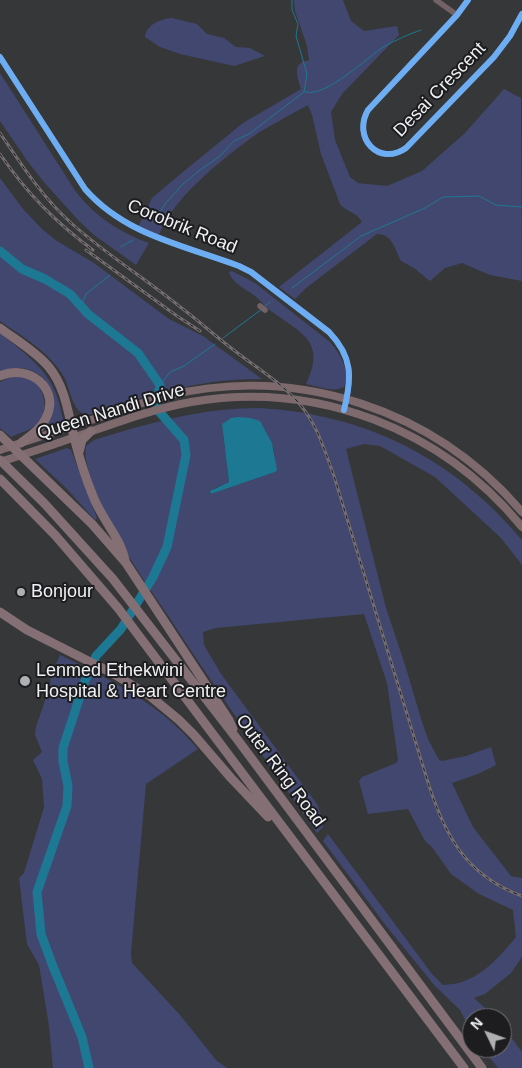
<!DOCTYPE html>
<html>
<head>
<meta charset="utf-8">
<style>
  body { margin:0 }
  #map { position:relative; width:522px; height:1068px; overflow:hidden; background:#363739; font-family:Helvetica,sans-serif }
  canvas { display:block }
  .north { position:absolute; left:462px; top:1008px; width:50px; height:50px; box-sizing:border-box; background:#1d1d20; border:1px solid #717275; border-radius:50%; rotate:312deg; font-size:14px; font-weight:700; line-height:20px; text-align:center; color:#f0f1f4 }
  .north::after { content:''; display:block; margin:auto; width:18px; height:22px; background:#afb0b3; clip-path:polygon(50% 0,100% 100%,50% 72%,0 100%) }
</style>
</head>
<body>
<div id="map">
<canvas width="522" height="1068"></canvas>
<div class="north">N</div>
</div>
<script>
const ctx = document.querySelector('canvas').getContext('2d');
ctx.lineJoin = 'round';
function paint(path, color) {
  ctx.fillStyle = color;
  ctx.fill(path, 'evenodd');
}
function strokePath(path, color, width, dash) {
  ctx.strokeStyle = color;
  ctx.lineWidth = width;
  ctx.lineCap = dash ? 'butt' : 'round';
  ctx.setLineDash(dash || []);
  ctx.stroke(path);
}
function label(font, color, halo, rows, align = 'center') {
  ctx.font = font + ' Helvetica,sans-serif';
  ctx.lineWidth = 4;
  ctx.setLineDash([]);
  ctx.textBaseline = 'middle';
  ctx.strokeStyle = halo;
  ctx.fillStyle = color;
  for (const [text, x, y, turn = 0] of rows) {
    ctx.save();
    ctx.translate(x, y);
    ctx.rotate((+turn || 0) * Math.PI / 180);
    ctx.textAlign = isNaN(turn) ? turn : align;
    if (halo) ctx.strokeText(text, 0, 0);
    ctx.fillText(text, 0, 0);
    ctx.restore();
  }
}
paint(new Path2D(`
  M294,0H343L351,21L364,31L397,26L399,35L342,94L331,112L335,140L350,177L358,183L387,186L422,171L465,133L504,89L521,98L522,281L490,275L462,263L445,268L430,281L414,268L401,261C395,250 393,234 377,234L306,288L295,299L279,287L362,222C357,212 346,212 340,204L321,154L312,115L308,105C289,116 268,126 251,138C220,161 172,199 159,235L138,227L152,198L178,176L243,123L301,89C299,82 293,68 301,63C303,61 307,61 309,60L307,46L295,11Z
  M172,18L197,24L207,34L224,38L236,47L250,48L265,56L234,66L180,54L160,47L145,37C146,25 160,19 172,18Z
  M0,73L76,192C96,217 119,232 149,243L136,265L94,235L79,221L43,181L26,159L0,121Z
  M0,178L23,209L43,230L57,241L94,263L169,319L203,336L262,379C198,378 148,396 88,415C72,413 71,390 64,377C50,352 23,337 0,321Z
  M232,271L255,283L330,342C340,353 351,372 344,387C333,393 317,386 306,384C327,341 301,333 271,311C264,306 259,298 251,293C243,288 231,281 229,272Z
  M0,333C20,350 43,365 54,389C59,400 61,411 64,423L47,425C68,391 36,356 0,372Z
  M13,376C17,377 22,376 25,377C44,383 50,407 39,422C33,430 19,433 11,437L0,428V382Z
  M259,408C366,414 453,458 522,540V565L501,538L435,477L380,446L364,444L346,449L386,608L406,668L422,722L428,739L439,760L442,761L466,756L491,747L496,765L478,774L452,783L473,827L511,876L522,878V957L511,973L485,994L474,998L496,1018H472V1032L460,1010L435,986L387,927L323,841L328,834L432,974L443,985C449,984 456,984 462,982C485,974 501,955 516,937L513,910L479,894L451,874L432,847L425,841L408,809L368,814L359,781L362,777L396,763L398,760L387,683L364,614L216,628L203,632L204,645L221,674L317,804L322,817L323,827L317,833C266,760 215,688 167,614C149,588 131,562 116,534C106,516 81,465 86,446L94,440C150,423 200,408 259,408ZM231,418L263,428L265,430L274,450L275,472L211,494L210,493L215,488L229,482L222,424Z
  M67,448L71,450L97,518L95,520L66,488L35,459Z
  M60,655C113,681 159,703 198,749L146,784L131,953L132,963L180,1015L216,1060L227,1068H53L49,1026L39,965L27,944L19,878L24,873L44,807L42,779L33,760L42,752L35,735L36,727L50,686L51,675Z
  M502,1025L522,1052V1068H498L482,1048H502Z`), '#42476f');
paint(new Path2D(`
  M238,417L250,418L260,421L272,443L277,470L275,472L211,494L210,491L229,482L222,424L231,418Z`), '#1d7993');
strokePath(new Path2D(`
  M305,92C326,98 367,57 385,46C396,40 409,34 421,30
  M155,220L165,204L183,184L200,170L220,156L234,141L249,134L304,92L307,74L296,36L298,24L292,10V0
  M121,247L133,240
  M292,288L361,236L425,208L443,197L479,196L496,205L522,207
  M265,306L270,302
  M87,312L82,304L86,294L110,275
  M223,338L262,309
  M160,385L170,372L184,366L215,344`), '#1d7993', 1);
strokePath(new Path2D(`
  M0,251L22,269L45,279L70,294L88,314L138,353L160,385L156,408L184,440L186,455L167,547L153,577L121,629L96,656L85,681L63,748V761L68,786L67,806L37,892L41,934L52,964L82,1037L89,1068`), '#1d7993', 9);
strokePath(new Path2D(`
  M436,0L457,15
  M468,0L457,15L368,110C352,138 379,167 406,148L494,57L510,36L522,14
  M0,57L85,189C125,235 183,245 239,266L251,272L329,332C353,357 352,378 344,410
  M260,306L265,310`), '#736265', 5.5);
strokePath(new Path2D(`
  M0,450C32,439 65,429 97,418C120,411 143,402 166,396C298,364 434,409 522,512
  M0,462C25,454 50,446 75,437C113,424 152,409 191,402C317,380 442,429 522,527`), '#7e696d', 8);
strokePath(new Path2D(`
  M0,328C16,340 35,351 48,366C65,386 68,412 74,437C79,457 85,477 93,496C101,518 120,537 125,560
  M0,376C28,363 61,388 46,418C41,429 30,436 21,443
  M0,435L92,524L126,563L229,720L233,729
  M79,452L82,440L91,431
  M0,460L44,503L113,579L237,739L482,1068
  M0,479L55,535L118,608L464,1068
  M0,612L27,630L112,673L150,696L179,720L194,735L231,778L268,817`), '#846f74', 9);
const rail = new Path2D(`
  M0,133C21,164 42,197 70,222C104,253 143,277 179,306C198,320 216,337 235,351C258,369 284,384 302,407C318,427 325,452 334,476L426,776C443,832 464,875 522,896
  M0,154C27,193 55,222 93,250
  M86,250L177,316L200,331`);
strokePath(rail, '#746d6f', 3);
strokePath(rail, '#1d1d20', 1, [4]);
strokePath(new Path2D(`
  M468,0L457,15L368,110C352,138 379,167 406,148L494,57L510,36L522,14
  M0,57L85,189C125,235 183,245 239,266L251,272L329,332C353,357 352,378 344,410`), '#6dadf4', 6);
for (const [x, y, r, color] of [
  [21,592,5,"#afb0b3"],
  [25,681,6,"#afb0b3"]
]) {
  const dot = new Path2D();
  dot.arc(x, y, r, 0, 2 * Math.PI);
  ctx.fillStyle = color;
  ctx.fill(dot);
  strokePath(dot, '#1d1d20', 2);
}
label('18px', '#f0f1f4', '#1d1d20', [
  ["Desai Crescent",440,90,-46],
  ["Corobrik Road",182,227,22],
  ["Queen Nandi Drive",111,412,-17],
  ["Outer Ring Road",280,771,53]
]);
label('18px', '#f0f1f4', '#1d1d20', [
  ["Bonjour",31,592],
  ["Lenmed Ethekwini",36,671],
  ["Hospital & Heart Centre",36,692]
], 'left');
</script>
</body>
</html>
